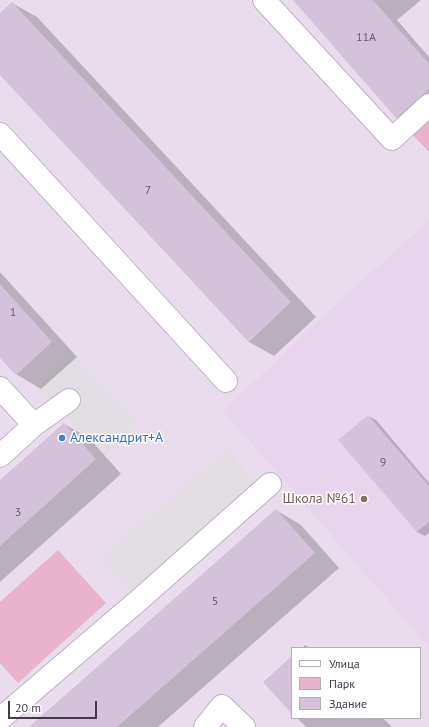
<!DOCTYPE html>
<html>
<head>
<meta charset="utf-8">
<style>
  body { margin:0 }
  #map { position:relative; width:429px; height:727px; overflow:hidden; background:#f3eaf5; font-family:"PT Sans",sans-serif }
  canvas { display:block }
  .legend { position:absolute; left:291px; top:647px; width:130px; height:72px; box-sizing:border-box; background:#fff; border:1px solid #b4afb6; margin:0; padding:5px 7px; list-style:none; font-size:12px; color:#443849 }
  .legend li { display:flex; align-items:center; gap:8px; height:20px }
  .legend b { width:20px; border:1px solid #b4afb6 }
  .scale { position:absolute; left:8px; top:701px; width:89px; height:18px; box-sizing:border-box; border:2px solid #443849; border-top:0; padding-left:5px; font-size:12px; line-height:14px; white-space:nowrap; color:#443849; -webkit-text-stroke:3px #fff; paint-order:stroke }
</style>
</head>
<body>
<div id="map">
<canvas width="429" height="727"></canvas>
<ul class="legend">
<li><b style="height:5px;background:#fff"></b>Улица</li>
<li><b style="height:11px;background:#e9b3cb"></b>Парк</li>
<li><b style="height:11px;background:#d3c2da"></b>Здание</li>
</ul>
<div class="scale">20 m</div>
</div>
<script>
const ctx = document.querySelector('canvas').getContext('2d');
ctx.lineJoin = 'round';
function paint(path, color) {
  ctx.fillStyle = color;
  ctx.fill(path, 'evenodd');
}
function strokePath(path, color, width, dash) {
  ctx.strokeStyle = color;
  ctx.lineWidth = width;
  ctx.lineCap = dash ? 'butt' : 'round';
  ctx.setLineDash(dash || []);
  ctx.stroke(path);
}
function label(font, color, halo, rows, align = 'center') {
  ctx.font = font + ' "PT Sans",sans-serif';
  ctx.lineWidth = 3;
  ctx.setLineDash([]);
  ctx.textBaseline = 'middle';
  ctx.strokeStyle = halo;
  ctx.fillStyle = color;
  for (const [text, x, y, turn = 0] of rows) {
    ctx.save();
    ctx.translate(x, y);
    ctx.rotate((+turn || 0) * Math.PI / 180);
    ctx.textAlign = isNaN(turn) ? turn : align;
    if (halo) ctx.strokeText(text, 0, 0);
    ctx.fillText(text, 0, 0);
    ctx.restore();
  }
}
paint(new Path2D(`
  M0,0H429V727H0ZM292,648H420V718H292Z`), '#e9dced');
paint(new Path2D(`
  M429,221V647L223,411L346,295Z`), '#e9d4ee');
paint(new Path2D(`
  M429,114V152L409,131Z
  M58,550L106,603L18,683L0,663V602Z`), '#e9b3cb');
paint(new Path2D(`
  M69,351L138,421L104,456L34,386Z
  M227,449L261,489L135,596L101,557Z`), '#e2dee4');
paint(new Path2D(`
  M295,0H421L397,20L429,57V110L411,125L396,117Z
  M12,3L37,17L316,317L274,356L249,342L0,74V14Z
  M0,272L77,357L41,389L16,374L0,356Z
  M368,416L376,420L429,483V533L425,536L417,532Z
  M64,424L89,438L121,474L0,582V481Z
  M276,510L301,525L339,568L158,727H30Z
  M305,645L310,648H302Z
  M297,718H383L392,727H306Z`), '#0003');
paint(new Path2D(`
  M293,0H373L429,64V89L396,118Z
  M12,2L291,302L249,342L0,75V13Z
  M0,284L52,342L16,375L0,358Z
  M368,415L429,486V522L417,532L338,440Z
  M64,423L96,459L0,546V480Z
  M276,509L315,553L117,727H29Z
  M292,656V714L263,682Z`), '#d3c2da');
const minor = new Path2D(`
  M264,0L392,139L429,105
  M0,134L226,381
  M0,388L34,425
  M0,456L34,425L69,400
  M0,719L139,600L270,484
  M205,727L222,706L244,727`);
strokePath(minor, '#bfafc4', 24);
strokePath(minor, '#fff', 22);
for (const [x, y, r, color] of [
  [62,438,4,"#3f7fe0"],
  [364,499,4,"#8d6e63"]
]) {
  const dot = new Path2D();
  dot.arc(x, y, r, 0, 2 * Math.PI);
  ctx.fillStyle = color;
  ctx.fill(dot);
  strokePath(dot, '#fff', 1.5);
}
label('12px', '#685a6d', null, [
  ["11А",366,38],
  ["7",148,191],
  ["1",13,313],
  ["9",383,463],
  ["3",18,513],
  ["5",215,602]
]);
label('14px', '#366cbe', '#fff', [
  ["Александрит+А",70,438]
], 'left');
label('14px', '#785e54', '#fff', [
  ["Школа №61",356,499]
], 'right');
</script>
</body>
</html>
